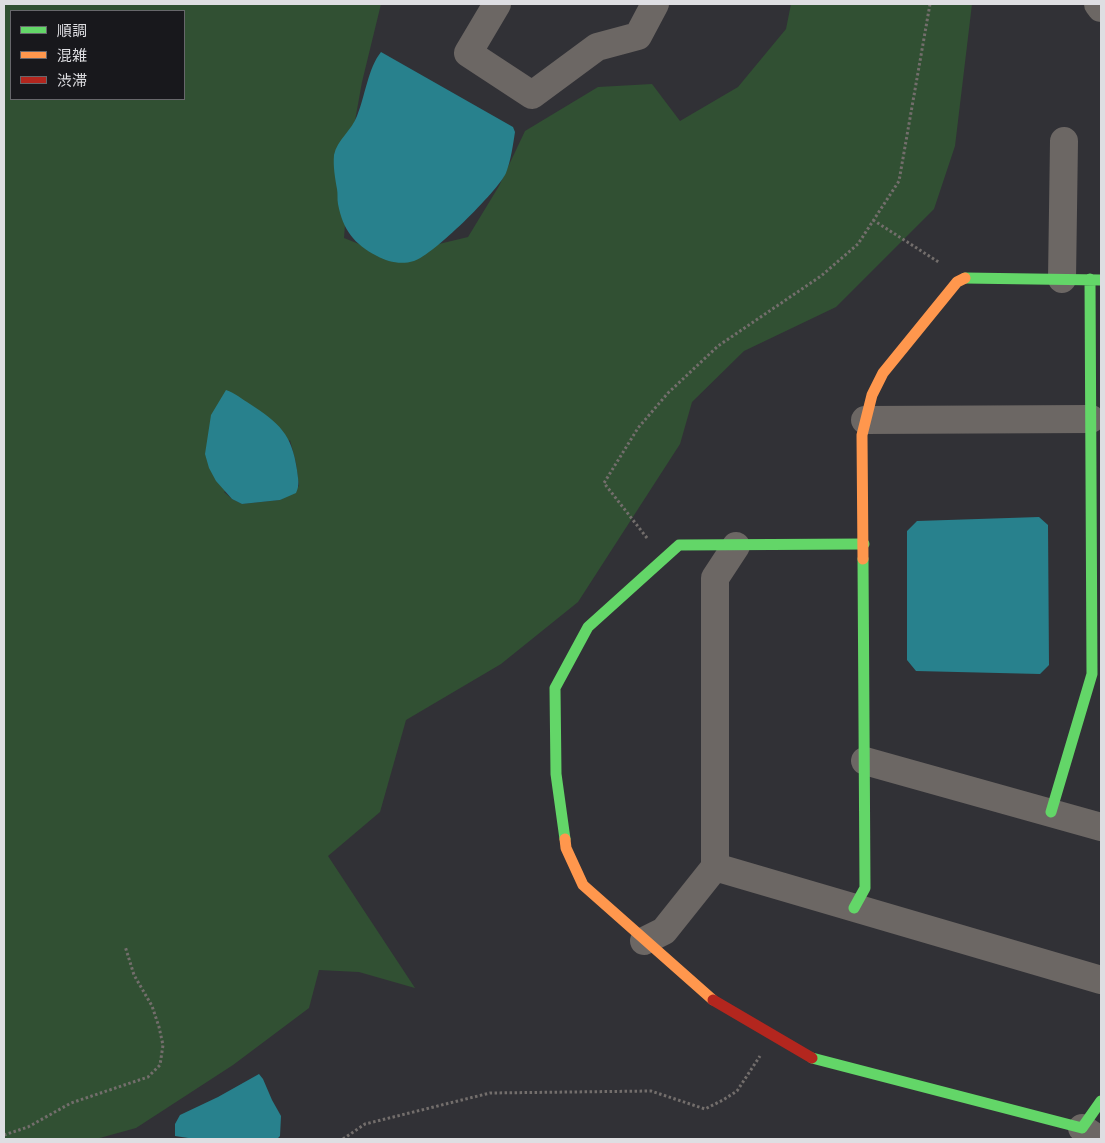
<!DOCTYPE html>
<html>
<head>
<meta charset="utf-8">
<style>
  body { margin:0 }
  #map { position:relative; width:1105px; height:1143px; overflow:hidden; background:#313136; font-family:"DM Sans","Noto Sans JP",sans-serif }
  canvas { display:block }
  .frame { position:absolute; inset:0; border:5px solid #dedee2; pointer-events:none }
  .legend { position:absolute; left:10px; top:10px; width:175px; height:90px; box-sizing:border-box; background:#18181c; border:1px solid #67676b; margin:0; padding:6px 9px; list-style:none; font-size:15px; color:#dedee2 }
  .legend li { display:flex; align-items:center; gap:10px; height:25px }
  .legend b { width:25px; border:1px solid #67676b }
</style>
</head>
<body>
<div id="map">
<canvas width="1105" height="1143"></canvas>
<div class="frame"></div>
<ul class="legend">
<li><b style="height:6px;background:#63d668"></b>順調</li>
<li><b style="height:6px;background:#ff974d"></b>混雑</li>
<li><b style="height:6px;background:#b3261e"></b>渋滞</li>
</ul>
</div>
<script>
const ctx = document.querySelector('canvas').getContext('2d');
ctx.lineJoin = 'round';
function paint(path, color) {
  ctx.fillStyle = color;
  ctx.fill(path, 'evenodd');
}
function strokePath(path, color, width, dash) {
  ctx.strokeStyle = color;
  ctx.lineWidth = width;
  ctx.lineCap = dash ? 'butt' : 'round';
  ctx.setLineDash(dash || []);
  ctx.stroke(path);
}
paint(new Path2D(`
  M4,4H381L362,82L351,143L344,238L389,256L468,237L499,186L525,131L598,87L652,84L680,121L738,87L786,29L791,4H972L955,146L934,209L836,307L744,351L692,402L680,444L578,602L501,664L406,720L380,812L328,856L415,988L359,972L319,970L309,1008L233,1065L136,1128L96,1139H4ZM11,11H184V99H11ZM290,440L296,463L299,486L280,500L242,504L232,499L224,492Z`), '#315033');
paint(new Path2D(`
  M381,52L513,127L515,132C513,145 511,160 506,173C497,192 433,255 414,261C401,265 388,262 377,256C354,244 343,230 338,204C337,199 338,194 337,189C335,178 333,166 334,155C337,140 352,130 357,116C365,97 368,68 381,52Z
  M226,390C235,393 242,399 250,404C279,423 292,434 297,470C298,479 300,485 296,493L280,500L242,504L232,499L216,481L209,468L205,454L211,415Z
  M1039,517L1048,525L1049,665L1040,674L916,671L907,660V531L917,521Z
  M259,1074L263,1079L272,1100L281,1116L280,1136L277,1139H195L175,1136V1124L180,1115L218,1097Z`), '#28818d');
strokePath(new Path2D(`
  M873,220L940,263
  M647,538L604,483L638,428L668,393L718,346L821,276L858,244L899,181L930,4
  M4,1135L28,1127L71,1103L148,1077L160,1065L163,1045L159,1027L152,1006L134,975L125,946
  M343,1139L365,1124L490,1093L651,1091L705,1109L723,1100L737,1091L760,1056`), '#736e6c', 3, [2.5, 2.5]);
strokePath(new Path2D(`
  M497,4L468,53L532,95L597,47L638,36L655,4
  M1098,4L1101,8
  M1062,279L1064,141
  M865,420L1091,419
  M865,761L1101,827
  M715,867L1101,980
  M644,941L664,931L715,867V578L736,546
  M1082,1128L1098,1139`), '#6c6764', 28);
strokePath(new Path2D(`
  M965,278L1101,280
  M1051,812L1092,674L1090,279
  M565,839L556,774L555,688L588,627L679,545L864,544
  M854,908L865,888L863,559
  M812,1058L1082,1128L1101,1101`), '#63d668', 11);
strokePath(new Path2D(`
  M863,559L862,435L872,395L883,373L957,282L965,278
  M565,839L566,848L583,885L713,1000`), '#ff974d', 11);
strokePath(new Path2D(`
  M713,1000L812,1058`), '#b3261e', 11);
</script>
</body>
</html>
